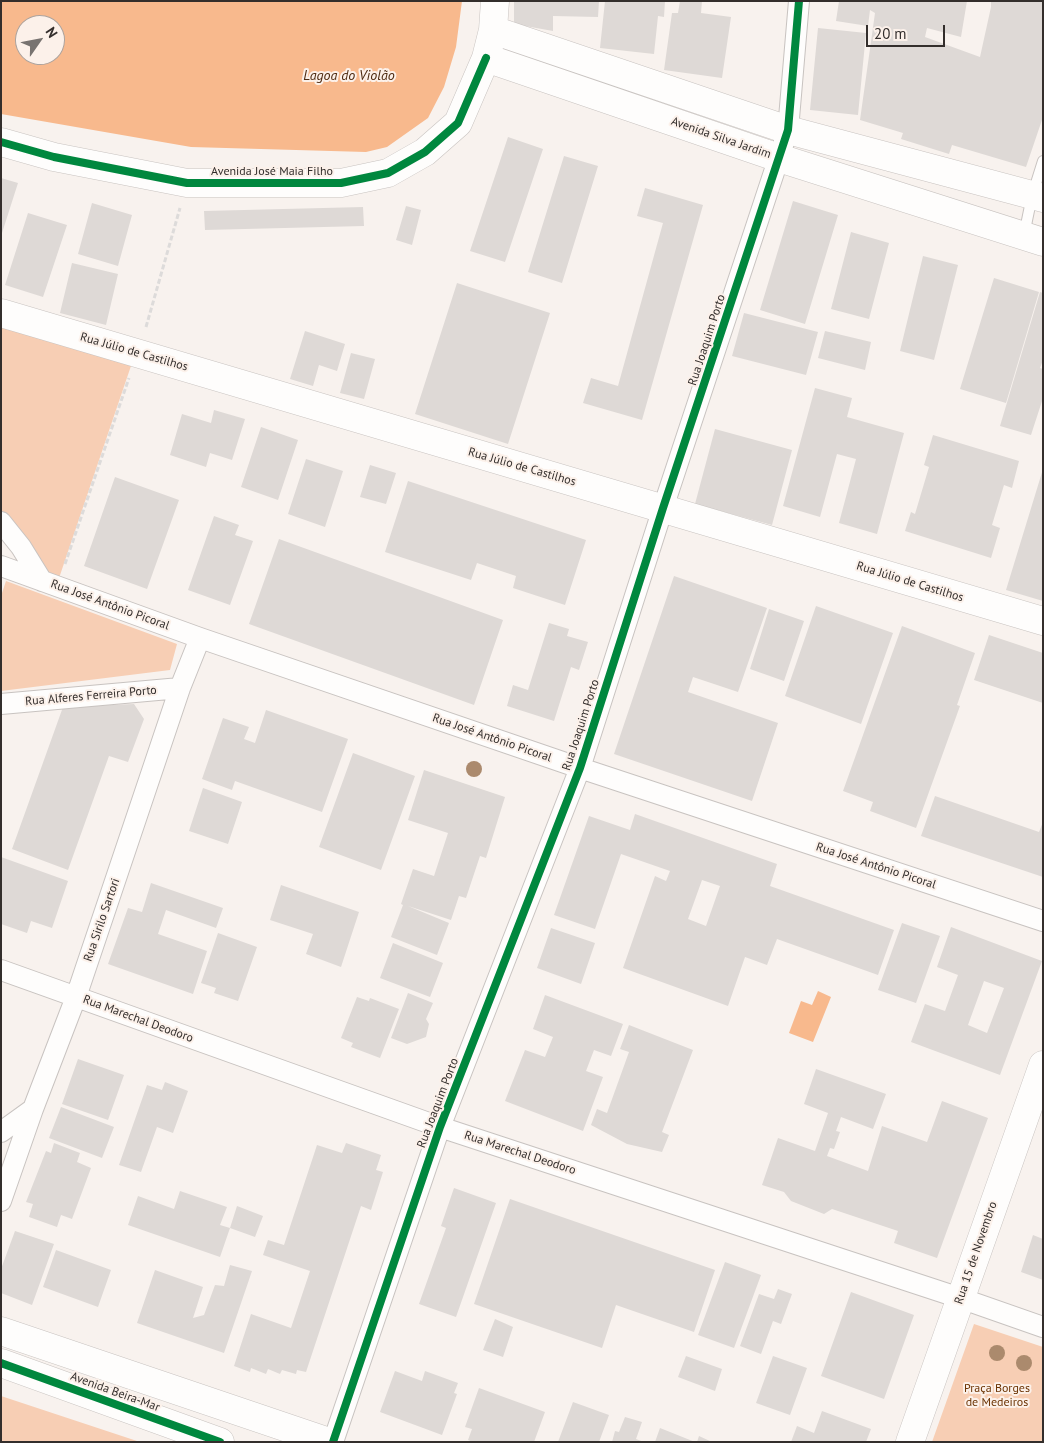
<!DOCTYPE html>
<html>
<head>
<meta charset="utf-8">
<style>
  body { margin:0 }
  #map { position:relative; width:1044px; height:1443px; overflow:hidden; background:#f8f2ee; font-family:"PT Sans",sans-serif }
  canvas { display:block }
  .frame { position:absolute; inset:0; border:2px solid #332e2c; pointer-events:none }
  .north { position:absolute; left:15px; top:15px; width:50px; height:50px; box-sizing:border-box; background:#fcf1ea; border:1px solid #aca39e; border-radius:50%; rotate:57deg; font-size:14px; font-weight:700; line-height:20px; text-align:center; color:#332e2c }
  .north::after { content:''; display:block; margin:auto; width:18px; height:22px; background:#787370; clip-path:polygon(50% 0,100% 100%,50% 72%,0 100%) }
  .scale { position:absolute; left:866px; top:25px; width:79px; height:22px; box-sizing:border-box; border:2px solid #332e2c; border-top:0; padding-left:6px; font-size:15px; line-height:18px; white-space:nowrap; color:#332e2c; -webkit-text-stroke:4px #fcf1ea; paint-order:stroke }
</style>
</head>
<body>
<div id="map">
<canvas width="1044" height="1443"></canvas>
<div class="frame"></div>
<div class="north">N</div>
<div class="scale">20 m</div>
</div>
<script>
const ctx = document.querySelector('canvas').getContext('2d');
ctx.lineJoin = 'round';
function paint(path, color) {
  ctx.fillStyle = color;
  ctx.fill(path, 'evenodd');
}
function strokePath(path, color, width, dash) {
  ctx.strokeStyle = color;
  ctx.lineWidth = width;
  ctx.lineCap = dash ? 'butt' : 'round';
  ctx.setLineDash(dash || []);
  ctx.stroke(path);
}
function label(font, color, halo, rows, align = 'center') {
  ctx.font = font + ' "PT Sans",sans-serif';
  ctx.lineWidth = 4;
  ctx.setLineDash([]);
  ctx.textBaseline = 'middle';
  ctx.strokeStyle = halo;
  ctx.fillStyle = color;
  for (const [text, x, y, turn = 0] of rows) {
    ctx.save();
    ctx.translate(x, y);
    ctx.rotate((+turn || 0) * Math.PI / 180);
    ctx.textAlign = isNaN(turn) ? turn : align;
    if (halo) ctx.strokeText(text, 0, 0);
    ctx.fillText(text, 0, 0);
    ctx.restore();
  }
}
paint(new Path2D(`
  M1,320L133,360L57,584L1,515Z
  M6,581L177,644L170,670L1,691V596Z
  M974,1324L1043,1347V1442H932Z
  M1,1396L140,1442H1Z`), '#f7ceb4');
paint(new Path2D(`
  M1,1H462L456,47L444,87L428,118L387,147L366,152L191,147L1,114ZM25,25H55V55H25Z
  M818,991L831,997L813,1042L789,1033L801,1001L812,1005Z`), '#f8b98d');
paint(new Path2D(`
  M514,1H599L598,17L553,16V31L514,24Z
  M605,1H665L664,17L658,16L654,54L600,48Z
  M680,1H702L701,13L731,17L722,78L664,70L672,13H678Z
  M839,1H967L961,37L927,28L925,37L980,57L991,7V1H1043V117L1026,167L952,145L949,154L901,139L903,133L860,120L875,13L870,10L868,26L836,21Z
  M818,28L866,33L858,115L810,110Z
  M508,137L543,149L505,262L470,251Z
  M564,156L598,166L562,283L528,272Z
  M1,178L18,183L2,233H1Z
  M645,188L703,205L642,420L583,403L591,378L618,386L663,223L637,216Z
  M793,201L838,215L805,324L760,310Z
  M92,203L132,215L118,266L78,254Z
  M406,206L421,210L412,245L396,240Z
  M363,207L364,226L205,230L204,211Z
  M28,213L67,225L43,297L5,285Z
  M851,232L889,243L869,319L831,309Z
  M923,256L958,265L934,360L900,351Z
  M72,263L118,274L106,325L60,313Z
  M994,278L1039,292L1006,403L960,389Z
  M457,283L550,313L508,444L415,414Z
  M1040,292L1043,293V360L1040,368L1043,369V398L1031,435L1000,426Z
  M744,313L818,332L806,375L732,356Z
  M305,331L345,344L337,371L319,365L313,386L290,379Z
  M825,331L871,342L865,370L818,358Z
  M351,353L375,359L364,399L340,393Z
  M815,388L852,398L847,417L904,433L877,534L839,523L856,459L837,454L820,517L783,506Z
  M214,410L245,419L232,460L210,453L206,467L170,455L182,414L211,423Z
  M261,427L298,440L278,500L241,487Z
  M715,429L792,450L772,525L695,504Z
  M933,435L1019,461L1012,488L1004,485L992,525L1000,528L991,558L905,531L911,512L915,514L929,467L924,465Z
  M306,459L343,471L325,527L288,514Z
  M370,465L396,473L386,504L360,497Z
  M1043,469V601L1006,590Z
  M115,477L179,500L147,589L84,566Z
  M408,481L586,540L565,605L513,588L516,576L477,563L471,580L385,552Z
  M214,516L239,525L235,535L253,541L230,605L188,590Z
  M279,539L503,620L474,705L249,624Z
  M674,576L767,608L738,692L693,677L688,692L778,723L752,801L614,754Z
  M816,606L893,633L861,724L785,696Z
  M769,609L804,621L784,681L750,669Z
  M549,623L569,629L567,636L588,642L579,670L571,667L554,721L507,706L513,685L528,690Z
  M902,626L975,653L957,705L960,706L916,828L870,811L873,802L843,791Z
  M989,635L1043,653V703L974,680Z
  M134,704L144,719L128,762L109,756L68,870L12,849L63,707Z
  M266,710L348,739L322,812L235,781L232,790L202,779L223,718L249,727L244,739L255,743Z
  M353,753L415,776L381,870L319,847Z
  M424,770L505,797L486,858L480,856L466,898L459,896L451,920L408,906L449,923L437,955L391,937L403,905L401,904L413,869L434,876L448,833L408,820Z
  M203,788L242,802L228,844L189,831Z
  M935,796L1039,832L1043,822V877L921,836Z
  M635,814L777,864L770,886L894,930L878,975L777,939L767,965L745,957L728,1006L623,968L655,876L666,881L670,871L621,854L595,929L554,915L589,816L630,830ZM702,880L720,886L706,926L688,919Z
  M1,857L68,881L52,928L31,921L27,933L1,924Z
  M151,883L223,908L216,928L166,910L158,934L207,951L193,994L108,964L128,908L142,912Z
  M281,885L359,912L341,967L306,954L313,934L270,920Z
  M902,923L940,936L916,1003L878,990Z
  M951,927L1042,961L1000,1075L911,1042L925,1004L945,1011L958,975L937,967ZM984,981L1004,988L987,1033L968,1025Z
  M551,928L595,943L581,984L537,968Z
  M218,933L257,947L238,1001L214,993L216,988L201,983Z
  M393,943L443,963L430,997L380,978Z
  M408,993L433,1003L426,1019L429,1024L426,1037L407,1044L391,1038Z
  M545,995L623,1024L611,1056L594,1050L586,1071L603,1077L583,1131L505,1101L525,1050L545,1057L553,1037L533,1029Z
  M357,997L369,1001L370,998L399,1009L380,1058L351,1047L353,1043L341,1038Z
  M629,1025L693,1050L662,1132L669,1135L662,1152L627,1144L591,1125L597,1109L607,1113L629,1052L620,1049Z
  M78,1059L124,1075L108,1120L62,1104Z
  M816,1069L886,1094L873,1129L841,1117L836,1131L840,1132L834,1149L830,1148L827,1156L868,1171L882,1126L927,1142L942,1101L988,1118L937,1258L894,1243L898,1231L832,1209L824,1214L791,1201L784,1192L762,1185L778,1138L815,1151L828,1113L804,1104Z
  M165,1082L188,1091L173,1133L157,1127L141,1172L119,1165L147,1085L162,1090Z
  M61,1107L114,1127L102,1158L49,1138Z
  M54,1143L80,1153L77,1162L91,1168L72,1219L61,1215L57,1227L29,1217L33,1204L26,1202L46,1151L51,1153Z
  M346,1143L381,1155L376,1170L383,1172L371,1210L361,1206L306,1372L297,1370L296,1374L282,1370L280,1374L268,1369L266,1374L251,1368L250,1372L234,1366L251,1314L291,1328L310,1271L263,1255L268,1240L284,1245L317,1145L342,1153Z
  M454,1188L496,1203L456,1317L419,1304L446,1228L441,1226Z
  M180,1191L227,1207L220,1225L230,1228L237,1206L263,1216L255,1237L230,1228L220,1257L128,1225L138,1196L174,1209Z
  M510,1199L715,1270L694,1332L616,1305L602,1348L474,1304Z
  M15,1231L54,1244L32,1305L1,1293V1269Z
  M1033,1235L1043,1239V1280L1021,1272Z
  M56,1250L111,1270L98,1307L43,1287Z
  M725,1262L761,1275L734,1348L698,1335Z
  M230,1265L252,1271L224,1353L137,1323L155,1270L203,1287L193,1318L204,1315L215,1285L224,1286Z
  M778,1289L792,1294L781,1324L773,1321L761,1354L740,1346L759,1294L774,1299Z
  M851,1292L914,1315L884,1399L821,1376Z
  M495,1319L513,1327L503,1357L483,1350Z
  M686,1356L722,1369L715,1391L678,1377Z
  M773,1356L807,1368L790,1415L756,1403Z
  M395,1371L422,1381L425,1371L458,1383L454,1393L457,1394L442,1435L380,1412Z
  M479,1388L545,1412L534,1442H473L468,1440L472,1429L465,1427Z
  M573,1402L609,1415L599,1442H558Z
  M822,1411L871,1429L866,1442H791L797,1426L814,1433Z
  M625,1417L642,1422L636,1439L644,1442H612L615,1431L619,1432Z
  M660,1428L695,1442H655Z
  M699,1436L712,1442H697Z`), '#ded9d6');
const lane = new Path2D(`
  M1024,235L1032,196L1043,161`);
const street = new Path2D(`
  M1,522L21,547L42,581
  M1,566L200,638L580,768L1043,921
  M1,704L180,688
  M1,970L440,1127L960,1298L1043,1327
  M1,1132L33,1109
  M1,1201L33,1109L76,997L180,688L200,638
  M333,1442L440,1127L580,768L663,508L788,130L799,1`);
const secondary = new Path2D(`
  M493,30L788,130L1043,198
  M486,58L779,158L1043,242
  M1,142L54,157L187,183H341L388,173L425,152L458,123L486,58L493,30L495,1
  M1,313L1043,621
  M1,1331L329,1442
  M1,1363L220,1442
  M910,1442L1043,1065`);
strokePath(lane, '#c8c3c0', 12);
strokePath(street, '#c8c3c0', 22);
strokePath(secondary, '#c8c3c0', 29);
strokePath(new Path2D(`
  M146,327L180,208
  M65,564L129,378`), '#dddbda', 3, [5, 2.5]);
strokePath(lane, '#fefdfc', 10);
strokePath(street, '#fefdfc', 20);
strokePath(secondary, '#fefdfc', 28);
strokePath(new Path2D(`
  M1,142L54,157L187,183H341L388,173L425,152L458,123L486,58
  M1,1363L220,1442
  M333,1442L440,1127L580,768L663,508L788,130L799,1`), '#00873e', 8);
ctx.fillStyle = '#ab8a6d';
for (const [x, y] of [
  [474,769],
  [997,1353],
  [1024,1363]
]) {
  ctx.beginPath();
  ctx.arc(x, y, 8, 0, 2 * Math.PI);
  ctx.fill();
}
label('12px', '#332e2c', '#fcf1ea', [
  ["Avenida Silva Jardim",721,138,19],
  ["Avenida José Maia Filho",272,172],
  ["Rua Joaquim Porto",707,340,-72],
  ["Rua Júlio de Castilhos",134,352,16],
  ["Rua Júlio de Castilhos",522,467,16],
  ["Rua Júlio de Castilhos",910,582,17],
  ["Rua José Antônio Picoral",110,605,20],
  ["Rua Alferes Ferreira Porto",91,696,-5],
  ["Rua Joaquim Porto",581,725,-72],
  ["Rua José Antônio Picoral",492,738,19],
  ["Rua José Antônio Picoral",876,866,18],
  ["Rua Sirilo Sartori",102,920,-71],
  ["Rua Marechal Deodoro",138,1019,20],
  ["Rua Joaquim Porto",438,1103,-69],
  ["Rua Marechal Deodoro",520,1153,18],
  ["Rua 15 de Novembro",976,1253,-71],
  ["Avenida Beira-Mar",115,1392,20]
]);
label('12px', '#6c3404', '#fcf1ea', [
  ["Praça Borges",997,1389],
  ["de Medeiros",997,1403]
]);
label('italic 14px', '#4e2b12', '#fcf1ea', [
  ["Lagoa do Violão",349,76]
]);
</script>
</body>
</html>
